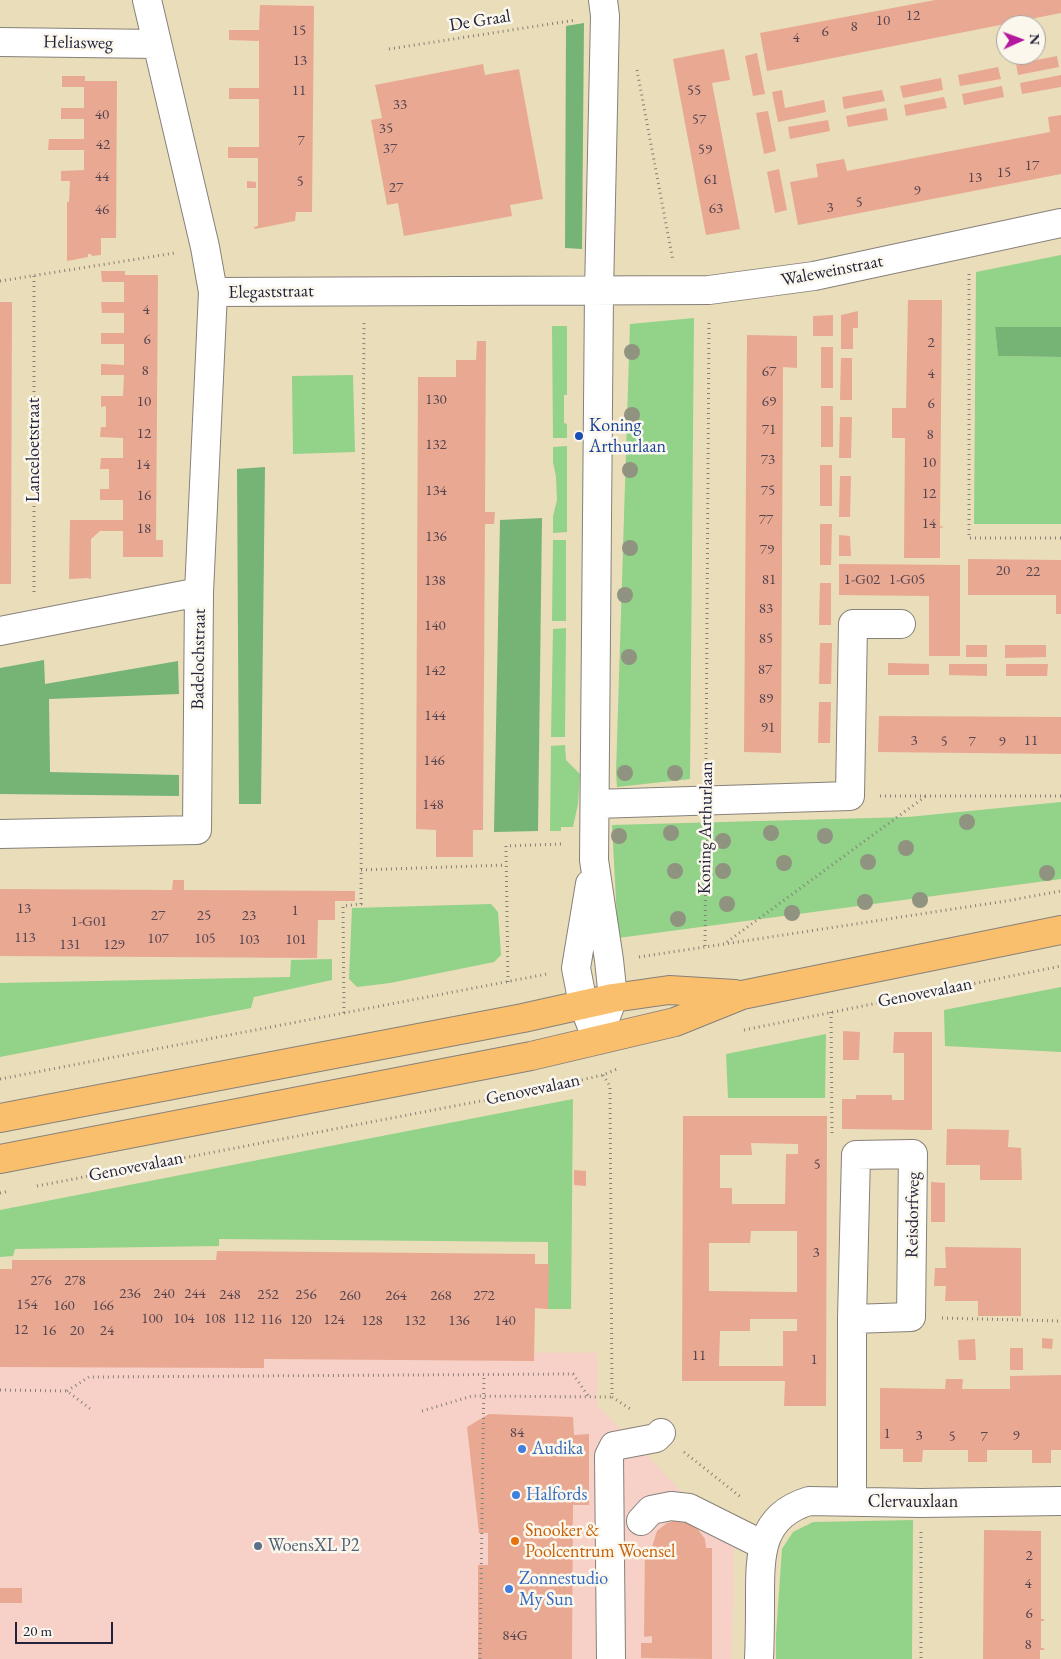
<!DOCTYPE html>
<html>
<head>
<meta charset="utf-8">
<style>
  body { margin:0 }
  #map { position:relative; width:1061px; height:1659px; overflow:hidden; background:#eaddb9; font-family:"EB Garamond",serif }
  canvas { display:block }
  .north { position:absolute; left:996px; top:15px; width:50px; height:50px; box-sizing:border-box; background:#fbf7ec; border:1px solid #a4a2a5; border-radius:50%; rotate:88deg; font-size:14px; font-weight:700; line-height:20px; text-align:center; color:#22223b }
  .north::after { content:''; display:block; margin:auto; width:18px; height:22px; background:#b5179e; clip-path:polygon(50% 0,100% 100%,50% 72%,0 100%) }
  .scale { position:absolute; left:15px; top:1622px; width:98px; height:22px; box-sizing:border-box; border:2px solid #22223b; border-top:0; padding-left:6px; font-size:15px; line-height:18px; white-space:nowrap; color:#22223b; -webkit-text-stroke:4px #fbf7ec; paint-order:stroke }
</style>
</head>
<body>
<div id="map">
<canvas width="1061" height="1659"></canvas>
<div class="north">N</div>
<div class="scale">20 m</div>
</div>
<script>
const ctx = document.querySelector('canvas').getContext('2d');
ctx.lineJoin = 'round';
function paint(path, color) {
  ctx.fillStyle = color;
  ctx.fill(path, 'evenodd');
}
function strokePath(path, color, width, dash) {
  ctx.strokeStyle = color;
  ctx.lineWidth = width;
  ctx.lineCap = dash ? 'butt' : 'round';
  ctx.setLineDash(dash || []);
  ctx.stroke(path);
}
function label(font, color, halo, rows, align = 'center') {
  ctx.font = font + ' "EB Garamond",serif';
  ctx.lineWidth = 5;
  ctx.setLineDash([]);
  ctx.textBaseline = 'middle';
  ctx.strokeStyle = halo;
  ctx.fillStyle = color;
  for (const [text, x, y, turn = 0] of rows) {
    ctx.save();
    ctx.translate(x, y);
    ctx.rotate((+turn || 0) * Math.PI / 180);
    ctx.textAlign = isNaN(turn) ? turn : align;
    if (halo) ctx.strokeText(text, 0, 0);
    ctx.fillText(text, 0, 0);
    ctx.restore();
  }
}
paint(new Path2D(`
  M0,1348L597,1353V1405L734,1545L732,1659H0Z`), '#f7d1c7');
paint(new Path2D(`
  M1061,255V327H995L998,356L1061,357V524H974L976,272Z
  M694,318L690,779L617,787L616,773L630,324Z
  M552,326H567V395H564V423L567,424V438H553Z
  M353,375L355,452L293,454L292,376Z
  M567,446V532L553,533V516L557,500L556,477L553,462V447Z
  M553,540H566V621H552Z
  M566,628L565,737H551L553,629Z
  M565,745L566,760L580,774L578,804L573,827H561V831H550L551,746Z
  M1061,802V879L618,938L612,825L908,817Z
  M491,904L498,912L501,955L494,962L390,983L357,987L349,979L352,908Z
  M332,959V980L254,997L251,1008L0,1057V983L290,977L291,960Z
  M1061,987V1052L945,1046L944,1010Z
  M826,1034L825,1098H728L726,1054Z
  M573,1099L571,1309H548V1242L219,1239V1246L15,1249L13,1256L0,1257V1210Z
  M913,1520L912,1659H776V1635L782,1549L793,1532L813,1522Z`), '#92d289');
paint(new Path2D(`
  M584,23L582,249L565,248L566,26Z
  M995,327H1061V357L998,356Z
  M265,467L261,804H239L237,469Z
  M542,518L538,831L494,832L500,520Z
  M44,660L45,684L178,661L179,694L49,699L50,772L179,775V796L0,794V668Z`), '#75b475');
paint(new Path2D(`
  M935,0H1061V13L767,71L760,33Z
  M260,5L314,6L312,212H296L295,221L255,229L254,227L258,226V158H228V147H259V99H229V88H259V41L229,40V30H259Z
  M724,49L730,80L712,83L740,229L706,235L673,59Z
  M757,53L765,94L753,96L745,56Z
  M1057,56L1059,67L1018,75L1016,64Z
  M483,64L485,75L519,69L543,199L510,205L512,216L404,236L398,203L387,205L371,120L382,118L375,85Z
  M998,67L1001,79L960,86L958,75Z
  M1061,75V87L1022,94L1020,83Z
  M62,76H85V81H117L116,238H101V255L92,256L91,254H88V257L67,261V202H69L70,181H61V171L84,170V150H48L49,139H84V119H61V108H84V87H62Z
  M941,78L943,90L903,98L900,86Z
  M1002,86L1004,97L964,105L962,94Z
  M782,90L785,108L824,100L826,112L778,122L772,92Z
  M882,90L885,101L844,109L842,97Z
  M944,97L947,108L906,116L904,105Z
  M886,108L888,120L848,127L846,116Z
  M768,111L776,151L764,154L756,113Z
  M1061,115V174L798,225L790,182L818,177L816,164L844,159L847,171L1050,132L1048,117Z
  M828,120L830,131L790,139L788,127Z
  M779,169L787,210L775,213L767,172Z
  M247,181L256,182V188H247Z
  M101,271H125V275H158L156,540H163V557H123V531H100L91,539V579L88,578L69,579L70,520H123V500H100V489H109V469H100L101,458H123V438L100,437L101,427H106V406L101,407V396H123L124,375H101V364L124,365V344H101V333H124V313H102L101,302H124V282H102Z
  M908,300H942L940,526L944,527L940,528V558H904L905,438H892V408H906Z
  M0,302H12L11,584H0Z
  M858,311V328H853V349H841V315Z
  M833,315V336H813V316Z
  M747,335L797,336V368L783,367L781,753L744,752Z
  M477,341H486L485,512H495L494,524H485L483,830H473V857H436V830L416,829L418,377H456V360H476Z
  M821,347H833V388H821Z
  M841,358H852V400H840Z
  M821,406H833V447H821Z
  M840,417H852L851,458H839Z
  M820,465H832V506H820Z
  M840,476H851L850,517H839Z
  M820,524H832L831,565H820Z
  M839,535L850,536L851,556H839Z
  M968,559L1061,560V614H1056V595H968Z
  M839,564L960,565V656H929V596L839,595Z
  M820,583H831V625H819Z
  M820,643H832L831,684H819Z
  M966,645H987V657H966Z
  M1005,645H1046V657L1005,658Z
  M888,663L929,664V675H888Z
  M949,664H987V676L949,675Z
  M1006,664H1048L1047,676H1006Z
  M819,702H831L830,743H818Z
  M879,716L1061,717V754L878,752Z
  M173,880H184V890L355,891V901H335V920H318L317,958L0,956V889L172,890Z
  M843,1031L860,1032L859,1060H843Z
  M894,1032H932V1130L842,1129V1099H856V1095H892V1100H904V1053H893Z
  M683,1116H827L826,1406H784L785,1381H682ZM751,1143L798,1144V1154H786L785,1204H732V1188H720V1155H752ZM751,1231H797V1292L709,1291V1243H750ZM750,1319H797V1331H783V1366H719L720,1331H750Z
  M947,1129L1009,1130L1008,1147L1021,1148L1022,1180H980V1165H946Z
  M574,1170L586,1171V1186L574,1185Z
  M931,1182L945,1183V1222H931Z
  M945,1247L1021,1248V1316H978V1301H945L946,1286H934L935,1268H946Z
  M217,1251L535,1254V1264H549L548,1309L535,1308L534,1361L264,1359V1368L0,1367V1269H12V1260H216Z
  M1042,1338L1053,1339L1052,1349L1042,1348Z
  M975,1339L976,1360H959L958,1340Z
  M1010,1348H1023V1370H1010Z
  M1061,1375V1450H1051V1463H1032V1450H987V1462H968V1450H923L922,1462H903V1449H880V1388L945,1389L946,1379H963L962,1389H1010V1376Z
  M489,1414L573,1417L574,1435L589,1434V1505H573L572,1659H478V1565H488V1533H479L467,1427Z
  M674,1521H685L696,1527L705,1539L706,1548H712V1659L641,1658V1643H652V1636L644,1637L645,1547H652L657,1531L667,1523Z
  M984,1530L1041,1531V1619H1044V1621H1041V1648H1044V1650H1040V1659H983Z
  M0,1588H22V1603H0Z`), '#e9a891');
const minor = new Path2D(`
  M147,0L205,247L213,292L709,290L814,276L1061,223
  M0,42L157,44
  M0,631L199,592
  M595,804L850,796L853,624H901
  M0,834L197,830L199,592L213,292
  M590,884L576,968L583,1004L592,1027
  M597,1040L613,998L609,960L594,860L599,292L605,16L603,0
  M852,1319L911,1317L913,1154L856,1155L852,1319V1501
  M641,1521L651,1510L671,1506L689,1508L763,1545
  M611,1659L609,1456L614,1446L656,1438L661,1433
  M759,1659C760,1638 760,1618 760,1597C760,1554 760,1516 809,1501L921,1503L1061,1501`);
const major = new Path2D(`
  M0,1118L523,1018L613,998L669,990L735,994
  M0,1159L531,1056L675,1022L742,995L1061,930`);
strokePath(minor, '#86807a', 30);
strokePath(major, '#86807a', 30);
strokePath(new Path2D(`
  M389,49L576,20
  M637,70L673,261
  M969,274V538H1061
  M34,276V593
  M0,281L175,253
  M706,769L709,321
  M880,796H1061
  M361,870L506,865
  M727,942L926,796
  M705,946L706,831
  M639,957L1006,901L1061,891
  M508,982L506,846L563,844
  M831,1012L832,1137
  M344,1013L343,906L361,904L364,321
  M744,1030L1061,966
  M603,1075L610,1086L612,1397
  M0,1079L547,974
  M37,1186L538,1090L603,1075L617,1069
  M0,1193L9,1191
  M942,1318L1061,1321
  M0,1390L67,1391L93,1411
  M67,1391L89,1377L573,1374L589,1397
  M612,1397L632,1410
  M422,1411L472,1396L612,1397
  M684,1452L742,1498
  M921,1532V1659
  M480,1659L484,1375`), '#86807a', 3, [1, 4]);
strokePath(minor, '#fff', 28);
strokePath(major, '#f9bf6d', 28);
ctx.fillStyle = '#8f9380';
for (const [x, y] of [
  [632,352],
  [632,415],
  [630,470],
  [630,548],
  [625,595],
  [629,657],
  [625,773],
  [675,773],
  [967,822],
  [671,833],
  [771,833],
  [619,836],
  [825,836],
  [723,841],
  [906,848],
  [868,862],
  [784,863],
  [675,871],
  [723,871],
  [1047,873],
  [920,900],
  [865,902],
  [727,904],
  [792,913],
  [678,919]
]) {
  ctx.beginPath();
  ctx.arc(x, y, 8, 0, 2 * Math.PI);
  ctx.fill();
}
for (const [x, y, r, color] of [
  [579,436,5,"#1a4fb4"],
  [522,1449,5,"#3f7fe0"],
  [516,1495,5,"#3f7fe0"],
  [515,1541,5,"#e8710a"],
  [258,1546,5,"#5c6f8a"],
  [509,1589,5,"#3f7fe0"]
]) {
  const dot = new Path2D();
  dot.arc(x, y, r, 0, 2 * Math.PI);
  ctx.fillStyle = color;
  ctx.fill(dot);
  strokePath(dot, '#fbf7ec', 2);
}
label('15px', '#544450', null, [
  ["12",913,16],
  ["10",883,21],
  ["8",854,27],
  ["15",299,31],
  ["6",825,32],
  ["4",796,38],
  ["13",300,61],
  ["11",299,91],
  ["55",694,91],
  ["33",400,105],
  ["40",102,115],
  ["57",699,120],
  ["35",386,129],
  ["7",301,141],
  ["42",103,145],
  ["37",390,149],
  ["59",705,150],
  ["17",1032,166],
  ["15",1004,173],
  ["44",102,177],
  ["13",975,178],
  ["61",711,180],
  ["5",300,182],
  ["27",396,188],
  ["9",917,191],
  ["5",859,203],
  ["3",830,208],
  ["63",716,209],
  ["46",102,210],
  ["4",146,310],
  ["6",147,340],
  ["2",931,343],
  ["8",145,371],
  ["67",769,372],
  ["4",931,374],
  ["130",436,400],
  ["10",144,402],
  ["69",769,402],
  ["6",931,404],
  ["71",769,430],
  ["12",144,434],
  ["8",930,435],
  ["132",436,445],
  ["73",768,460],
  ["10",929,463],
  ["14",143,465],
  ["134",436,491],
  ["75",768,491],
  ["12",929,494],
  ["16",144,496],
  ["77",766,520],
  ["14",929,524],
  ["18",144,529],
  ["136",436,537],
  ["79",767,550],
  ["20",1003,571],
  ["22",1033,572],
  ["81",769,580],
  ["1-G02",862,580],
  ["1-G05",907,580],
  ["138",435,581],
  ["83",766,609],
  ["140",435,626],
  ["85",766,639],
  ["87",765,670],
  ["142",435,671],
  ["89",766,699],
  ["144",435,716],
  ["91",768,728],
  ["3",914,741],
  ["11",1031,741],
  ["5",944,742],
  ["7",972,742],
  ["9",1002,742],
  ["146",434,761],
  ["148",433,805],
  ["13",24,909],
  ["1",295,911],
  ["27",158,916],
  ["25",204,916],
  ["23",249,916],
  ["1-G01",89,922],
  ["113",25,938],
  ["107",158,939],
  ["105",205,939],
  ["103",249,940],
  ["101",296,940],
  ["131",70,945],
  ["129",114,945],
  ["5",817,1165],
  ["3",816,1253],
  ["276",41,1281],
  ["278",75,1281],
  ["236",130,1294],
  ["240",164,1294],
  ["244",195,1294],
  ["248",230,1295],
  ["252",268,1295],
  ["256",306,1295],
  ["260",350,1296],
  ["264",396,1296],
  ["268",441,1296],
  ["272",484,1296],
  ["154",27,1305],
  ["160",64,1306],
  ["166",103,1306],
  ["100",152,1319],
  ["104",184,1319],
  ["108",215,1319],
  ["112",244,1319],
  ["116",271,1320],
  ["120",301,1320],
  ["124",334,1320],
  ["128",372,1321],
  ["132",415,1321],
  ["136",459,1321],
  ["140",505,1321],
  ["12",21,1330],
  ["16",49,1331],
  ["20",77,1331],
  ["24",107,1331],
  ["11",699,1356],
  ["1",814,1360],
  ["84",517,1433],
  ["1",887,1434],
  ["3",919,1436],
  ["9",1016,1436],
  ["5",952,1437],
  ["7",984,1437],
  ["2",1029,1556],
  ["4",1028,1584],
  ["6",1029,1614],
  ["84G",515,1636],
  ["8",1028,1645]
]);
label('18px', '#22223b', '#fbf7ec', [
  ["De Graal",480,21,-9],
  ["Heliasweg",78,43,1],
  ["Waleweinstraat",832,271,-11],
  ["Elegaststraat",271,292,-1],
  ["Lanceloetstraat",34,450,-90],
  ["Badelochstraat",199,659,-89],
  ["Koning Arthurlaan",706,828,-89],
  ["Genovevalaan",925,993,-11],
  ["Genovevalaan",533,1090,-12],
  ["Genovevalaan",136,1167,-11],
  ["Reisdorfweg",913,1215,-89],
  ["Clervauxlaan",913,1502]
]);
label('18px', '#164399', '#fbf7ec', [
  ["Koning",589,426],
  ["Arthurlaan",589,447]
], 'left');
label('18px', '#366cbe', '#fbf7ec', [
  ["Audika",532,1449],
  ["Halfords",526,1495],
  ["Zonnestudio",519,1579],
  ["My Sun",519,1600]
], 'left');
label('18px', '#c56008', '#fbf7ec', [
  ["Snooker &",525,1531],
  ["Poolcentrum Woensel",525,1552]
], 'left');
label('18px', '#4e5e75', '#fbf7ec', [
  ["WoensXL P2",268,1546]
], 'left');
</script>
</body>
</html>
